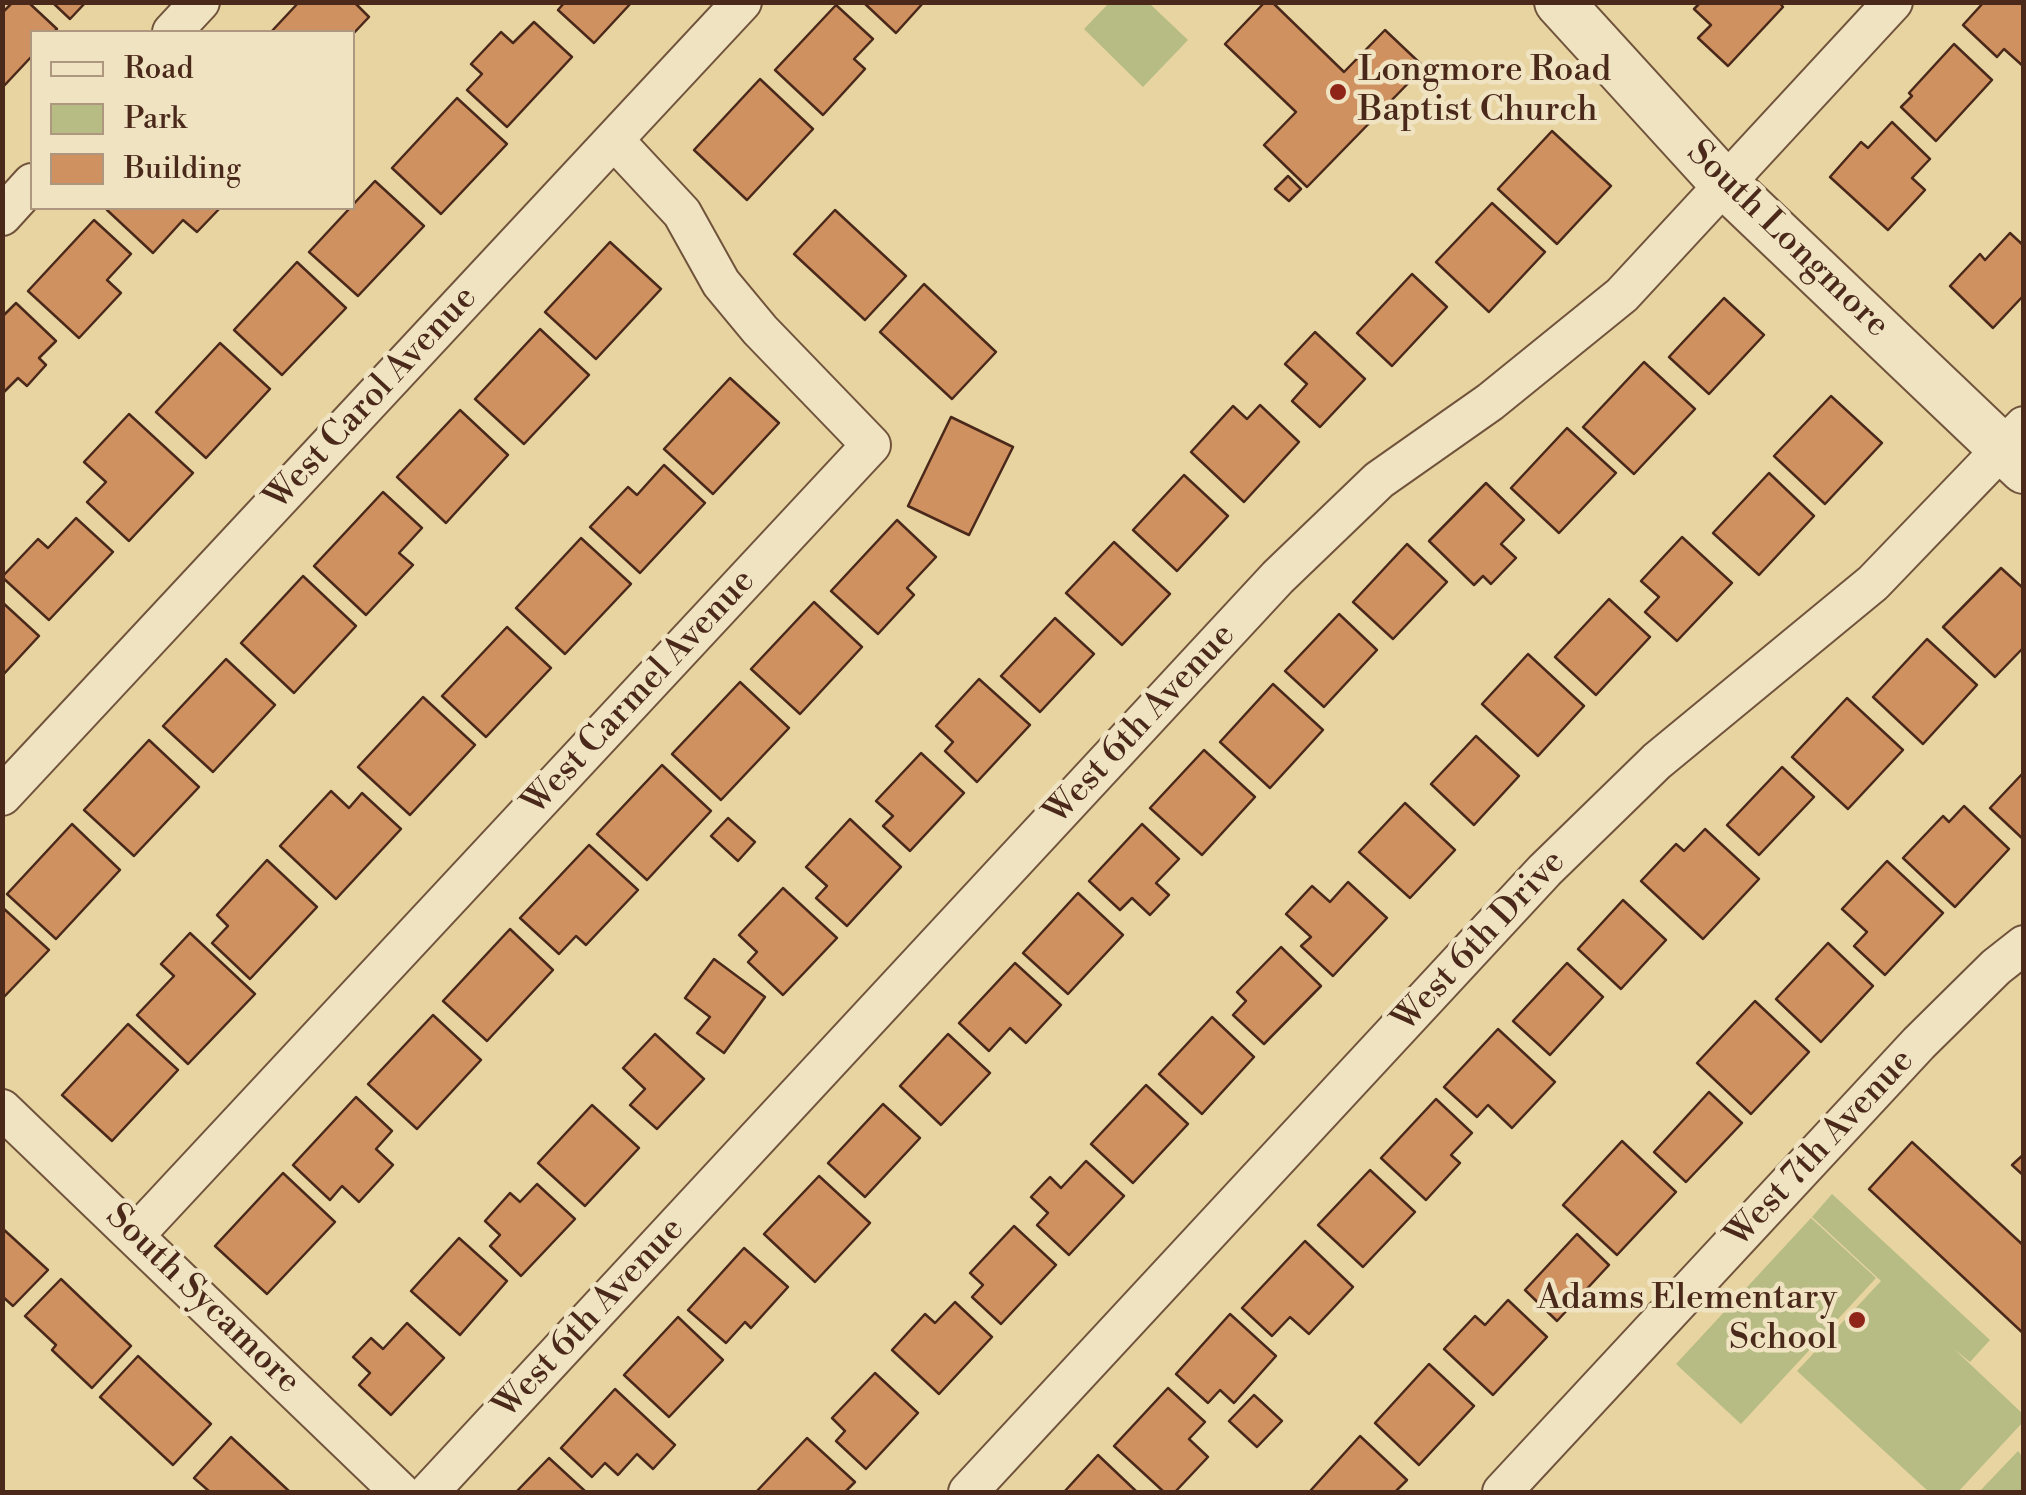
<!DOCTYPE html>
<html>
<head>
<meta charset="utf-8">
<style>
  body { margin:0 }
  #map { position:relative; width:2026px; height:1495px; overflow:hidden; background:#e7d4a1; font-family:"Libre Bodoni",serif }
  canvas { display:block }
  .frame { position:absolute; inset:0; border:5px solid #4a281a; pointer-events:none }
  .legend { position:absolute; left:30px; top:30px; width:325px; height:180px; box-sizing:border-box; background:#efe3c2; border:2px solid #ad987f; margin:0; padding:12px 18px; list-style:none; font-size:30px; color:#4a281a }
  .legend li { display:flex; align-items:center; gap:20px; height:50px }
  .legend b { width:50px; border:2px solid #ad987f }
</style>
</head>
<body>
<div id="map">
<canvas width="2026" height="1495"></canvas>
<div class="frame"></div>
<ul class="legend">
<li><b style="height:12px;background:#efe3c2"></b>Road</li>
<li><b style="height:28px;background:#b6bc84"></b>Park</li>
<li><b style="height:28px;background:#cf9160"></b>Building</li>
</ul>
</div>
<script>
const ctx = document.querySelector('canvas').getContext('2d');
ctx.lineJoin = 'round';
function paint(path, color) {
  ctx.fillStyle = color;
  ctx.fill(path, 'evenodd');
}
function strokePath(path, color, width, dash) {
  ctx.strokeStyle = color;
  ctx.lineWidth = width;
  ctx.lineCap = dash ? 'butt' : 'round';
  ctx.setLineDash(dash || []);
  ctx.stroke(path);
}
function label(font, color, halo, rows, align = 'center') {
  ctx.font = font + ' "Libre Bodoni",serif';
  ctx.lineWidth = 9;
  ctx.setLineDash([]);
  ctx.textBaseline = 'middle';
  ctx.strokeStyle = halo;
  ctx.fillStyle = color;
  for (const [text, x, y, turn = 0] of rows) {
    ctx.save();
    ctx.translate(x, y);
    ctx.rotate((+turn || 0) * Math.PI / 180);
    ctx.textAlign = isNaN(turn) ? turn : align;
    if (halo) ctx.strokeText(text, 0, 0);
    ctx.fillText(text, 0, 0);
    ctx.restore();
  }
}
paint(new Path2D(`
  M1109,3H1149L1188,40L1143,87L1084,29Z
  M1832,1194L1990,1340L1970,1362L1953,1348L2023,1414V1422L1958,1492H1929L1797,1371L1881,1281L1812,1217Z
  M1811,1218L1876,1278L1741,1424L1676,1364Z
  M2018,1451L2023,1457V1492H1979Z`), '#b6bc84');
const building = new Path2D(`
  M13,2H28L57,29L54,32H32V56L2,88V13Z
  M52,2H86L70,19Z
  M299,2H354L369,17L352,35V32H271Z
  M565,2H632L594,43L558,10Z
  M863,2H924L896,33Z
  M1265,2H1272L1344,72L1385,30L1424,67L1307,187L1264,145L1296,112L1225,44Z
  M1701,2H1779L1783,7L1728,66L1698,38L1711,25L1694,9Z
  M1984,2H2024V67L2004,49L1997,57L1963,25Z
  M836,5L873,39L854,59L865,69L823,115L775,70Z
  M534,22L572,57L507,127L467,90L482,74L471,64L501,32L513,43Z
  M1954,44L1992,80L1936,141L1901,107L1912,96L1909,93Z
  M760,79L813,129L747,200L694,150Z
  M457,98L507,144L441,214L392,168Z
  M1892,122L1930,159L1912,178L1925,190L1888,230L1830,177L1861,142L1868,148Z
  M1552,131L1611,186L1557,244L1498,189Z
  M1288,176L1301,189L1289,201L1275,189Z
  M375,181L424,226L358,296L309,252Z
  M1492,203L1545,252L1489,312L1436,262Z
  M110,208H220L197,232L183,220L153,253L107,210Z
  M835,210L906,276L865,320L794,254Z
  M94,220L131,254L107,280L121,293L79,338L28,291Z
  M2010,233L2024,246V295L1993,328L1950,286L1980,254L1985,260Z
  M610,242L661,289L596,359L545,312Z
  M297,262L346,308L282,375L234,330Z
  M1412,274L1447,307L1392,366L1357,333Z
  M924,284L996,352L952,399L880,332Z
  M1724,298L1764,335L1709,394L1669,357Z
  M16,303L56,341L39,358L46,365L27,386L18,378L2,394V317Z
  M540,329L589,375L524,444L475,399Z
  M1315,332L1365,379L1320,427L1292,401L1307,384L1285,364Z
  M220,343L270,389L206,458L156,412Z
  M1644,362L1695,409L1634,474L1583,427Z
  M730,378L779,423L713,494L664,449Z
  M1831,396L1882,443L1825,504L1774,456Z
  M1260,405L1299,442L1244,502L1191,452L1233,406L1247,419Z
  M460,410L508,455L446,523L397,477Z
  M129,414L193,473L129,541L87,502L106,482L84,462Z
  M951,417L1013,447L969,535L908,506Z
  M1567,428L1616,473L1559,533L1511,488Z
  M664,465L705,503L640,573L590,527L628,487L637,495Z
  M1769,473L1814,516L1759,575L1713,533Z
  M1184,475L1228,516L1177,571L1133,530Z
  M1486,483L1524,520L1501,544L1516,558L1491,584L1483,576L1474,585L1429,541Z
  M383,492L422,528L399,553L413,565L366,615L314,566Z
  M76,518L113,552L49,620L2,577L38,539L48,548Z
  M897,520L936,557L907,588L914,595L878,634L831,591Z
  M1682,537L1732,583L1677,641L1645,612L1659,597L1641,581Z
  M581,538L631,584L565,654L516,608Z
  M1114,542L1170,594L1122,645L1066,593Z
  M1407,544L1447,582L1393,639L1353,602Z
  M2001,568L2024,589V647L1995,677L1943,627Z
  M303,576L356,626L294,693L241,643Z
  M1609,599L1650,637L1596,695L1555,657Z
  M2,602L39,636L2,676Z
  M814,602L862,647L800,714L751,669Z
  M1339,614L1377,650L1324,707L1285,671Z
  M1055,618L1094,654L1040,712L1001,676Z
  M507,627L551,668L486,737L442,696Z
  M1927,639L1977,685L1923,744L1873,697Z
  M1528,654L1584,706L1538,756L1482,704Z
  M226,659L275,705L213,772L163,726Z
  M979,679L1030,725L977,782L945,751L953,742L936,726Z
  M740,682L789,728L721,800L672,754Z
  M1273,684L1323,730L1270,788L1220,742Z
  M423,697L475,745L410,815L358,767Z
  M1847,698L1903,750L1848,809L1792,757Z
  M1476,736L1519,776L1474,825L1431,784Z
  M149,740L199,787L134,856L84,810Z
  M1204,750L1255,797L1202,855L1150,808Z
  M921,753L964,793L910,851L883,826L893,816L876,801Z
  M662,765L711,811L647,880L597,834Z
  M1782,767L1814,797L1759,855L1727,825Z
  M2024,772V840L1990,808Z
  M331,791L349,808L362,793L401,829L336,899L280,846Z
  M1405,803L1455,850L1410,898L1359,852Z
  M1964,806L2009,849L1955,907L1903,858L1943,816L1949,822Z
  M728,818L755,842L738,861L711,836Z
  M850,819L901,867L847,926L816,898L827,886L806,867Z
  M72,824L120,870L56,939L7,894Z
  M1142,824L1179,859L1156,883L1169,895L1150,915L1132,898L1120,910L1089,881Z
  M1705,829L1759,879L1703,939L1641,881L1676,844L1684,851Z
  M589,845L638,890L586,945L576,936L559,954L520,918Z
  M267,860L317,907L250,979L212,943L228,926L217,915Z
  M1887,861L1943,913L1885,975L1854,946L1867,932L1842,909Z
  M1348,882L1387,918L1333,976L1301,946L1311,937L1286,914L1312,886L1330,902Z
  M783,888L837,938L783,995L748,962L757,952L739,935Z
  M1078,893L1123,935L1068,994L1023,953Z
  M1623,900L1666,940L1621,989L1578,949Z
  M2,907L49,950L2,999Z
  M510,929L553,970L487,1041L443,1001Z
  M190,933L255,994L188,1064L137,1015L174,976L161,964Z
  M1828,943L1873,986L1821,1042L1776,999Z
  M1281,947L1321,986L1264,1044L1233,1015L1246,1001L1237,992Z
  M714,959L765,997L724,1053L697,1033L710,1017L685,998Z
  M1015,963L1061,1005L1026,1043L1010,1028L989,1051L959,1023Z
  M1567,963L1603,997L1550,1055L1513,1021Z
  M1755,1001L1809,1052L1751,1114L1697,1063Z
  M433,1015L481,1060L417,1129L368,1084Z
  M1212,1017L1254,1057L1202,1114L1159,1074Z
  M128,1024L178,1070L112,1141L62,1095Z
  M1498,1029L1555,1082L1512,1128L1488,1105L1477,1117L1444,1087Z
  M655,1034L704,1079L657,1129L630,1105L645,1089L623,1068Z
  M948,1034L990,1073L941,1125L900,1086Z
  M1146,1085L1188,1124L1133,1183L1091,1144Z
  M1709,1092L1742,1123L1686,1182L1654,1152Z
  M356,1097L392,1131L376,1149L393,1165L359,1202L342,1186L330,1200L293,1165Z
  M1436,1099L1472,1133L1451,1155L1460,1163L1426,1200L1381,1158Z
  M883,1104L920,1138L865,1197L828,1163Z
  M592,1105L639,1148L585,1206L538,1163Z
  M1622,1141L1676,1192L1617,1255L1563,1205Z
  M1912,1142L2024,1246V1334L1869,1189Z
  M2024,1154V1176L2012,1165Z
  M1086,1161L1124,1196L1069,1255L1037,1225L1048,1213L1031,1197L1050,1177L1061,1188Z
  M1370,1170L1415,1212L1363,1267L1318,1225Z
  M283,1173L335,1222L267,1294L215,1246Z
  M819,1176L870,1223L815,1282L764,1234Z
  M537,1184L575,1219L521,1276L490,1246L500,1235L485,1221L510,1193L520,1202Z
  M1014,1226L1056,1265L1001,1324L972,1297L983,1285L970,1273Z
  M2,1228L48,1270L13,1306L2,1296Z
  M1577,1234L1609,1265L1557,1321L1525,1290Z
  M459,1238L507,1281L460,1335L411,1291Z
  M1305,1241L1353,1287L1309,1334L1290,1317L1272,1336L1242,1308Z
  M744,1248L788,1287L751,1328L745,1322L726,1343L688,1310Z
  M61,1279L131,1346L92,1388L52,1350L56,1345L25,1316Z
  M1508,1300L1547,1337L1493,1395L1444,1349L1475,1316L1485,1325Z
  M955,1302L992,1337L939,1394L892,1350L925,1314L935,1323Z
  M1230,1314L1276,1356L1234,1403L1220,1390L1208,1403L1176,1374Z
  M678,1317L723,1360L669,1417L624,1375Z
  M407,1323L444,1358L391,1415L359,1385L370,1373L353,1357L371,1338L383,1349Z
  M138,1356L211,1424L173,1465L100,1397Z
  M1429,1364L1474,1406L1419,1465L1375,1423Z
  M875,1373L918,1413L866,1469L836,1441L845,1431L832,1418Z
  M1168,1388L1205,1422L1189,1439L1208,1457L1175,1492H1164L1114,1446Z
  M615,1389L675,1445L653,1469L637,1454L618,1475L605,1463L592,1477L561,1448Z
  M1254,1395L1282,1421L1257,1447L1229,1421Z
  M1360,1436L1407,1480L1395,1492H1314L1311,1490Z
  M231,1437L290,1492H210L194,1478Z
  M807,1438L855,1482L845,1492H756Z
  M1098,1455L1137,1492H1064Z
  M549,1458L586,1492H516Z`);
paint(building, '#cf9160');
strokePath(building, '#4a281a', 2.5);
const minor = new Path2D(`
  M172,32L200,2
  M2,216L32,183
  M2,796L742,2
  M2,1109L400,1492
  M135,1235L871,445L760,330L721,283L682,213L614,140
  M429,1492L1278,577L1379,480L1490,402L1622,295L1893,2
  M968,1492L1545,870L1657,761L1873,583L2024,426
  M1502,1492L1919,1043L1996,967L2024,945`);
const tertiary = new Path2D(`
  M1559,2L1725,184L2024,469`);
strokePath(minor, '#71533c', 42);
strokePath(tertiary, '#71533c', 52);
strokePath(minor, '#efe3c2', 38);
strokePath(tertiary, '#efe3c2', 48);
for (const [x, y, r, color] of [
  [1338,92,10,"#8f2418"],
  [1857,1320,10,"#8f2418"]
]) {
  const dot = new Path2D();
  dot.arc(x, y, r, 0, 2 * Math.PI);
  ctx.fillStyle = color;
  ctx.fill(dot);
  strokePath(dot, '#efe3c2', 4);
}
label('35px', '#4a281a', '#efe3c2', [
  ["Longmore Road",1358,72],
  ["Baptist Church",1358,112],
  ["Adams Elementary",1837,1300,"right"],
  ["School",1837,1340,"right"]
], 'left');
label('35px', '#4a281a', '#efe3c2', [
  ["South Longmore",1787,240,44],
  ["West Carol Avenue",372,399,-47],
  ["West Carmel Avenue",640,693,-47],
  ["West 6th Avenue",1141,725,-47],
  ["West 6th Drive",1480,942,-47],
  ["West 7th Avenue",1821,1149,-47],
  ["South Sycamore",202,1300,44],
  ["West 6th Avenue",590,1319,-47]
]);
</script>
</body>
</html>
